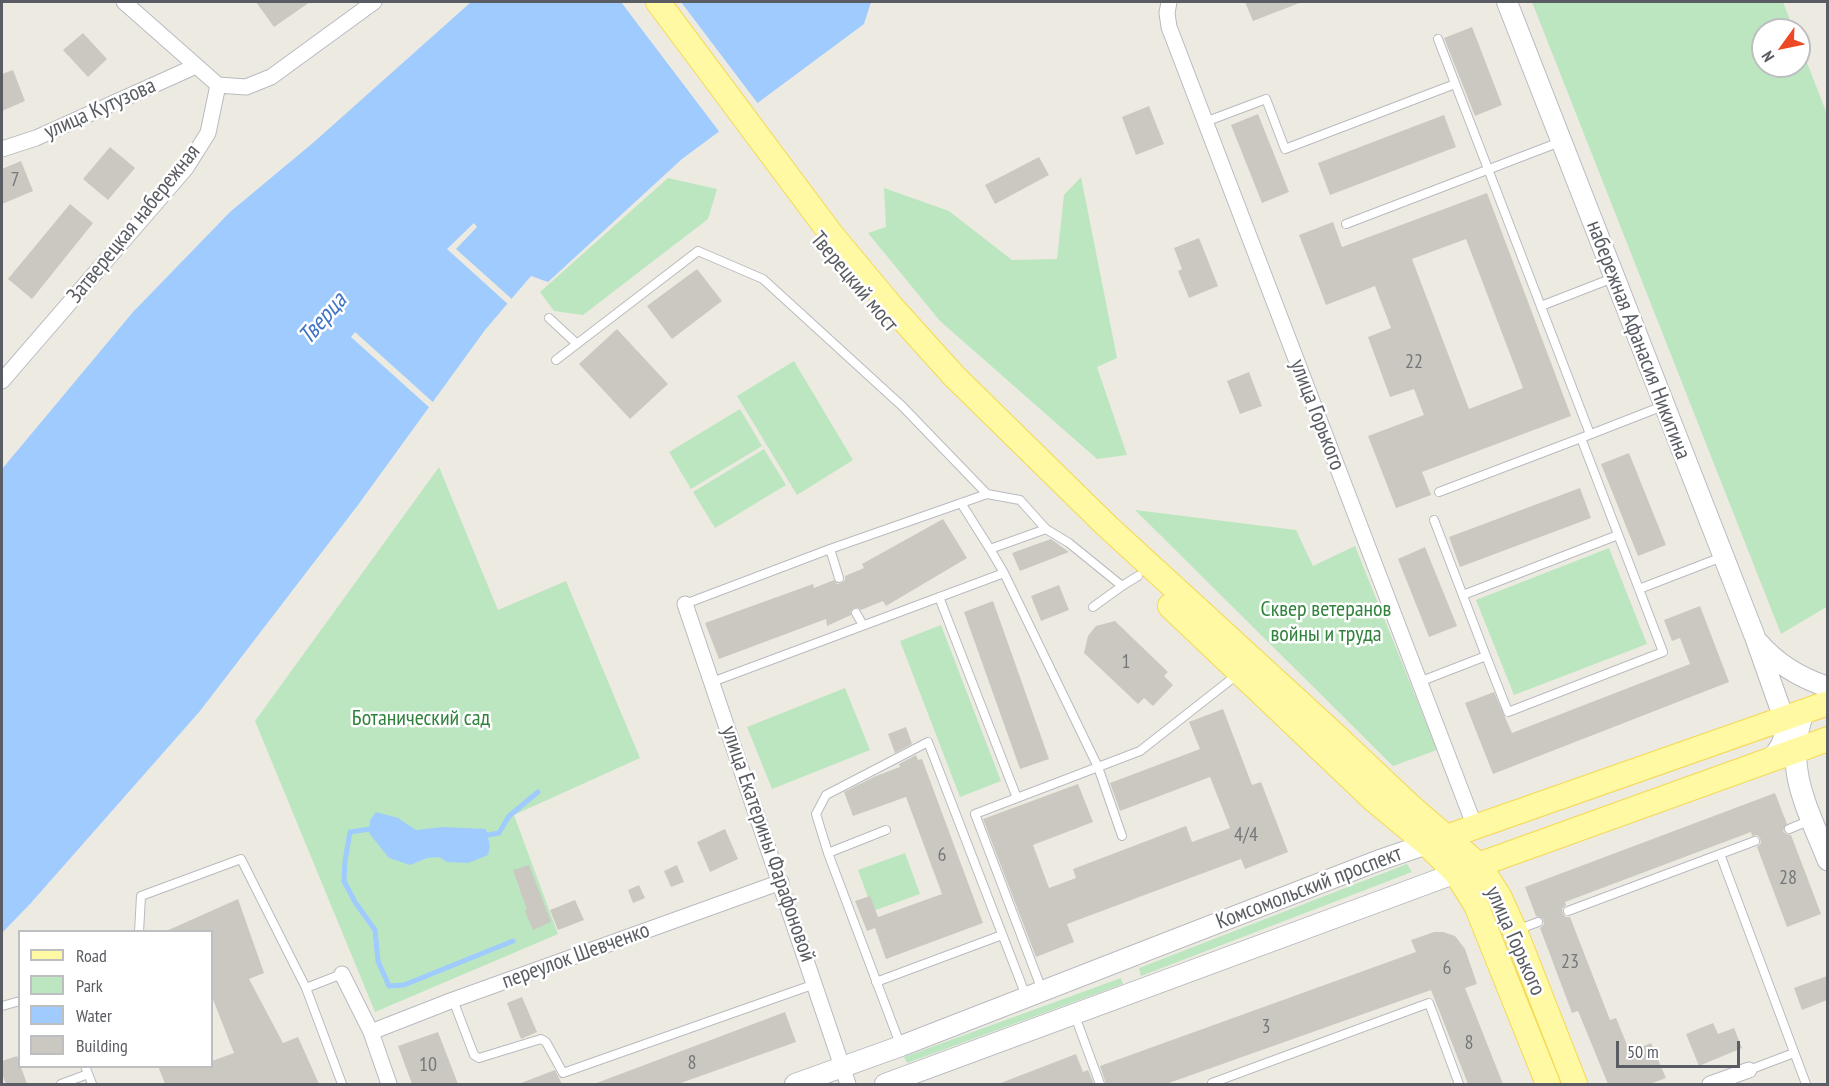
<!DOCTYPE html>
<html>
<head>
<meta charset="utf-8">
<style>
  body { margin:0 }
  #map { position:relative; width:1829px; height:1086px; overflow:hidden; background:#edebe1; font-family:"PT Sans Narrow",sans-serif }
  canvas { display:block }
  .frame { position:absolute; inset:0; border:3px solid #595c62; pointer-events:none }
  .legend { position:absolute; left:18px; top:930px; width:195px; height:138px; box-sizing:border-box; background:#fff; border:2px solid #bdbec0; margin:0; padding:8px 10px; list-style:none; font-size:18px; color:#595c62 }
  .legend li { display:flex; align-items:center; gap:12px; height:30px }
  .legend b { width:30px; border:2px solid #bdbec0 }
  .north { position:absolute; left:1751px; top:18px; width:60px; height:60px; box-sizing:border-box; background:#fff; border:2px solid #bdbec0; border-radius:50%; rotate:237deg; font-size:16px; font-weight:700; line-height:24px; text-align:center; color:#595c62 }
  .north::after { content:''; display:block; margin:auto; width:21px; height:27px; background:#ee4925; clip-path:polygon(50% 0,100% 100%,50% 72%,0 100%) }
  .scale { position:absolute; left:1616px; top:1041px; width:124px; height:27px; box-sizing:border-box; border:3px solid #595c62; border-top:0; padding-left:8px; font-size:18px; line-height:21px; white-space:nowrap; color:#595c62; -webkit-text-stroke:4px #fff; paint-order:stroke }
</style>
</head>
<body>
<div id="map">
<canvas width="1829" height="1086"></canvas>
<div class="frame"></div>
<ul class="legend">
<li><b style="height:8px;background:#fff9a4"></b>Road</li>
<li><b style="height:16px;background:#bce6c0"></b>Park</li>
<li><b style="height:16px;background:#9fcbff"></b>Water</li>
<li><b style="height:16px;background:#cac8c0"></b>Building</li>
</ul>
<div class="north">N</div>
<div class="scale">50 m</div>
</div>
<script>
const ctx = document.querySelector('canvas').getContext('2d');
ctx.lineJoin = 'round';
function paint(path, color) {
  ctx.fillStyle = color;
  ctx.fill(path, 'evenodd');
}
function strokePath(path, color, width, dash) {
  ctx.strokeStyle = color;
  ctx.lineWidth = width;
  ctx.lineCap = dash ? 'butt' : 'round';
  ctx.setLineDash(dash || []);
  ctx.stroke(path);
}
function label(font, color, halo, rows, align = 'center') {
  ctx.font = font + ' "PT Sans Narrow",sans-serif';
  ctx.lineWidth = 5;
  ctx.setLineDash([]);
  ctx.textBaseline = 'middle';
  ctx.strokeStyle = halo;
  ctx.fillStyle = color;
  for (const [text, x, y, turn = 0] of rows) {
    ctx.save();
    ctx.translate(x, y);
    ctx.rotate((+turn || 0) * Math.PI / 180);
    ctx.textAlign = isNaN(turn) ? turn : align;
    if (halo) ctx.strokeText(text, 0, 0);
    ctx.fillText(text, 0, 0);
    ctx.restore();
  }
}
paint(new Path2D(`
  M1532,2H1783L1794,30H1763V66H1799V42L1827,114L1828,606L1781,634Z
  M1081,177L1117,358L1097,367L1127,455L1097,459L940,321L868,233L886,227L884,188L949,211L1012,260L1057,259L1064,195Z
  M668,178L717,189L708,219L583,315L554,311L540,292Z
  M794,361L853,460L797,495L737,396Z
  M740,409L762,446L691,489L669,452Z
  M764,449L786,485L715,528L693,492Z
  M439,467L498,610L566,581L640,758L514,815L558,934L375,1012L255,721Z
  M1135,510L1296,530L1313,566L1355,546L1437,750L1393,766Z
  M1609,548L1647,644L1514,695L1476,600Z
  M941,625L1001,781L960,797L900,641Z
  M845,688L870,750L772,789L747,727Z
  M905,853L920,894L873,911L858,870Z
  M1407,864L1412,872L1141,976L1139,968Z
  M1121,978L1123,984L907,1063L904,1057Z`), '#bce6c0');
paint(new Path2D(`
  M471,2H871L864,24L682,159L548,282L531,276L485,330L358,505L200,711L30,904L2,933V469L133,312L230,212L314,142Z
  M376,812L398,818L416,830L443,827L486,829L490,846L488,855L468,863L447,862L439,857L427,858L410,865L389,858L369,833L370,820Z`), '#9fcbff');
paint(new Path2D(`
  M621,2H681L759,105L721,134Z
  M474,223L477,227L456,249L514,301L510,306L447,249Z
  M355,332L435,404L431,409L351,337Z`), '#edebe1');
strokePath(new Path2D(`
  M370,829L350,832L345,861L344,881L355,902L375,930L378,961L389,986L404,985L513,941
  M488,835L499,833L509,816L538,792`), '#9fcbff', 5);
paint(new Path2D(`
  M256,2H310L274,27Z
  M1245,2H1302L1253,21Z
  M1472,27L1502,105L1475,116L1444,38Z
  M83,33L107,59L88,77L63,50Z
  M13,70L25,101L2,111V74Z
  M1149,106L1164,144L1136,155L1122,117Z
  M1258,114L1289,192L1262,203L1231,125Z
  M1444,115L1456,147L1330,195L1318,163Z
  M110,147L135,168L108,200L83,179Z
  M1039,157L1049,175L995,204L985,185Z
  M21,161L33,191L2,204V169Z
  M1487,193L1571,416L1422,472L1431,495L1396,508L1368,436L1424,415L1414,389L1390,397L1368,337L1391,328L1375,286L1326,305L1299,235L1333,222L1342,247ZM1466,239L1523,388L1469,409L1412,259Z
  M70,204L93,223L32,299L8,279Z
  M1199,238L1218,286L1189,298L1178,271L1182,269L1174,248Z
  M697,269L722,301L672,339L647,306Z
  M617,329L668,384L630,419L579,364Z
  M1249,372L1262,406L1240,414L1227,381Z
  M1629,453L1666,545L1638,556L1601,464Z
  M1580,488L1591,518L1460,567L1449,537Z
  M943,519L967,558L886,606L883,601L861,610L858,608H854L851,611V615L827,626L826,619L719,659L705,623L813,584L814,588L834,580L837,584L841,583L845,580V576L864,568L862,564Z
  M1051,539L1069,552L1020,571L1012,553Z
  M1425,547L1457,626L1429,637L1398,559Z
  M1059,585L1069,610L1041,621L1031,596Z
  M993,601L1049,759L1020,769L964,612Z
  M1700,606L1729,682L1493,774L1465,703L1494,692L1512,733L1690,664L1680,638L1672,641L1664,620Z
  M1115,621L1168,672L1164,676L1173,685L1153,706L1144,698L1138,704L1084,653L1088,636L1096,626Z
  M1223,709L1252,785L1261,782L1288,852L1245,869L1241,859L1067,924L1074,942L1036,957L983,819L1078,784L1093,822L1033,845L1049,888L1076,878L1073,869L1186,826L1192,842L1230,828L1210,777L1120,811L1110,783L1200,749L1189,722Z
  M906,727L912,744L895,753L888,734Z
  M916,755L918,760L922,759L983,923L886,959L875,928L867,931L855,901L870,896L878,917L942,894L906,797L853,816L844,792L876,776L900,767L899,764Z
  M1775,793L1787,824L1783,831L1786,834L1791,835L1821,914L1787,927L1757,847L1761,843L1760,838L1757,835L1752,836L1751,832L1565,902L1566,905L1562,909L1563,914L1566,917H1570L1610,1020L1616,1018L1630,1052L1651,1043L1666,1078L1650,1084H1608L1578,1011L1572,1013L1540,928L1544,924L1543,919L1536,916L1525,887Z
  M725,829L738,859L710,872L697,842Z
  M529,865L551,922L533,930L525,911L527,910L513,870Z
  M677,865L684,882L671,887L664,871Z
  M639,885L645,898L633,903L628,890Z
  M238,899L264,973L249,979L283,1043L298,1037L319,1084H165L158,1066H212V1061L234,1053L212,997V932H164Z
  M575,900L584,920L558,930L550,910Z
  M1434,932H1443L1455,936L1465,949L1477,984L1465,988L1503,1084H1468L1431,990L1166,1084H1106L1100,1066L1416,952L1411,940Z
  M1827,976V1000L1802,1010L1794,988Z
  M522,997L537,1032L521,1039L507,1003Z
  M785,1012L796,1042L678,1084H594Z
  M1713,1023L1718,1034L1734,1028L1742,1048L1699,1066L1686,1034Z
  M438,1032L458,1084H412L398,1046Z
  M1076,1054L1083,1072L1088,1070L1094,1084H998Z
  M17,1056L27,1084H6L2,1074V1061Z
  M555,1070L562,1084H521V1083Z`), '#cac8c0');
const service = new Path2D(`
  M1438,39L1590,434
  M1205,122L1266,99L1285,149L1455,84
  M1346,224L1560,142
  M1541,306L1613,278
  M549,318L577,344
  M556,360L698,251L763,279L902,406L987,494L1020,500L1046,529
  M1439,492L1581,438
  M961,503L990,549L1046,529L1069,543L1122,586L1138,576
  M830,549L839,578
  M990,549L1004,573
  M1639,589L1581,438L1663,406
  M1463,595L1618,535
  M939,597L1017,798
  M685,604L830,549L987,494
  M1093,607L1122,586
  M856,613L863,625
  M1486,656L1508,712L1663,652L1639,589L1722,557
  M712,682L1004,573L1098,767L1122,836
  M1419,682L1486,656L1434,520
  M1789,829L1811,820
  M828,853L886,830
  M1720,854L1806,1084
  M1568,911L1755,841
  M1517,930L1538,922
  M139,932L141,896L241,859L306,988L342,974
  M876,982L1002,935
  M306,988L342,1084
  M1042,990L975,814L1140,751L1238,674
  M453,1000L474,1055L479,1058L541,1039L546,1042L563,1073L815,984
  M2,1006L20,1001
  M1075,1016L1100,1084
  M900,1044L828,853L816,814L826,795L928,742L1026,996
  M85,1066L92,1084
  M1749,1070L1794,1053
  M1212,1083L1429,1003L1459,1084
  M61,1084L88,1074`);
const minor = new Path2D(`
  M124,2L218,85
  M1169,2L1167,13L1169,27L1475,827
  M218,85L246,87L271,77L374,2
  M2,149L36,138L196,66
  M2,381L186,168L208,133L218,85
  M685,604L848,1084
  M342,974L371,1032L389,1084
  M371,1032L453,1000L781,882
  M1710,1084L1749,1070`);
const tertiary = new Path2D(`
  M1507,2L1755,637L1784,719C1787,735 1783,748 1770,759
  M1758,642C1777,664 1800,678 1828,687
  M795,1084L901,1046L1377,861L1427,844
  M885,1084L1456,873`);
const secondary = new Path2D(`
  M1804,711C1782,766 1808,809 1828,860`);
const primary = new Path2D(`
  M658,2L831,234L891,306L954,376L1107,526L1335,735L1409,805L1479,865L1499,896L1515,931L1575,1084
  M1170,606L1374,800L1427,844L1456,873L1476,905L1548,1084
  M1435,841L1828,703
  M1464,870L1828,739`);
strokePath(service, '#b9bac0', 10);
strokePath(minor, '#b9bac0', 17);
strokePath(tertiary, '#b9bac0', 22);
strokePath(secondary, '#b9bcc3', 23);
strokePath(primary, '#f5d851', 26);
strokePath(service, '#fff', 8);
strokePath(minor, '#fff', 15);
strokePath(tertiary, '#fff', 20);
strokePath(secondary, '#fff', 21);
strokePath(primary, '#fff9a4', 24);
label('20px', '#75777a', null, [
  ["7",15,180],
  ["22",1414,362],
  ["1",1126,662],
  ["4/4",1246,835],
  ["6",942,855],
  ["28",1788,878],
  ["23",1570,962],
  ["6",1447,968],
  ["3",1266,1027],
  ["8",1469,1043],
  ["8",692,1063],
  ["10",428,1065]
]);
label('22px', '#595c62', '#fff', [
  ["улица Кутузова",100,109,-24],
  ["Затверецкая набережная",134,224,-51],
  ["Тверецкий мост",854,282,50],
  ["набережная Афанасия Никитина",1638,340,69],
  ["улица Горького",1317,415,69],
  ["улица Екатерины Фарафоновой",768,844,71],
  ["Комсомольский проспект",1309,888,-21],
  ["улица Горького",1515,941,66],
  ["переулок Шевченко",576,956,-20]
]);
label('22px', '#31823d', '#fff', [
  ["Сквер ветеранов",1326,610],
  ["войны и труда",1326,635],
  ["Ботанический сад",421,719]
]);
label('italic 24px', '#3e73c6', '#fff', [
  ["Тверца",323,319,-49]
]);
</script>
</body>
</html>
